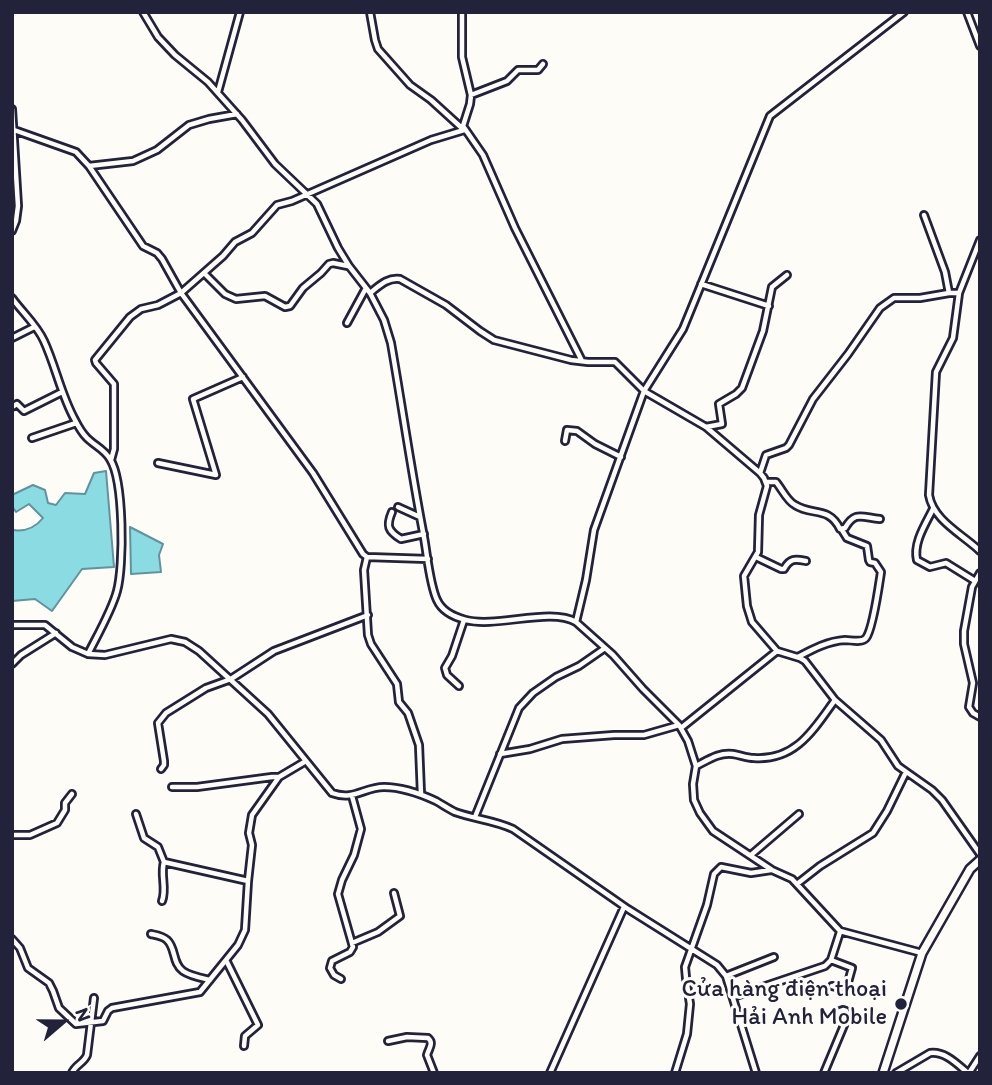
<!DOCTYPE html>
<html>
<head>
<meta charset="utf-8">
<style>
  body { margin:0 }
  #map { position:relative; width:992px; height:1085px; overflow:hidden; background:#fdfcf7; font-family:Itim,sans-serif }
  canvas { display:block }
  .frame { position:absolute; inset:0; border:14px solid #22223b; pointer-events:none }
  .north { position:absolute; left:28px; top:987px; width:70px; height:70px; -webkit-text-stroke:5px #fdfcf7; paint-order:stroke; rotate:70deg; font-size:19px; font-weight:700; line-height:28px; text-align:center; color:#22223b }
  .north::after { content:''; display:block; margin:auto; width:24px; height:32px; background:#22223b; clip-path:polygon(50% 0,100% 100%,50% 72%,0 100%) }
</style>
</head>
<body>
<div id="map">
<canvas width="992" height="1085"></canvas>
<div class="frame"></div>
<div class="north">N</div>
</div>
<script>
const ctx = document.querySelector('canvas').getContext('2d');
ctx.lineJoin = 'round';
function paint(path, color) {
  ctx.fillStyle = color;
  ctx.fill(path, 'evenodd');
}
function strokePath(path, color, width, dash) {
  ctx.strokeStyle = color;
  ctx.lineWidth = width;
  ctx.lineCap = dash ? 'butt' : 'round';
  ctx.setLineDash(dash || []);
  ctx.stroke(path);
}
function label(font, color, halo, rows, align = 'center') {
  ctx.font = font + ' Itim,sans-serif';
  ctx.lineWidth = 6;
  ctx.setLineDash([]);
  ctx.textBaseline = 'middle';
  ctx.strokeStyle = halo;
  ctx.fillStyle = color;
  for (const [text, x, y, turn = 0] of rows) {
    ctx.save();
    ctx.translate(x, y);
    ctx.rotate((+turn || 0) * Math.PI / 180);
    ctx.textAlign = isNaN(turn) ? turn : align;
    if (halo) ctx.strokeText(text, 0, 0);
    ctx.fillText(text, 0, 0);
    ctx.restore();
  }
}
const water = new Path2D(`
  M106,471L114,567L82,569L52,611L35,599L12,601V530C25,532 35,528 43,518L29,504L16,512L12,506V495L33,485L45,490L48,503L56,505L65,493L85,494L94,473Z
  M130,527L163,544L159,555L161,572L131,574Z`);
paint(water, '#8bdce2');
strokePath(water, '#61929f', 2);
const street = new Path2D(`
  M143,12L158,37L175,55L208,82L242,120L275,164L317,204L338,248L349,266L370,293L384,320L391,343C402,406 411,469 423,532C427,551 429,583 437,600C442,611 454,617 466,620C497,628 551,607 576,622L613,655L643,689L679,725L688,741L696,766L693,784L694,800L700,813L713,831L772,870L792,879L840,931L922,953
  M462,12V57L471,95L470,104L463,126L483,155L515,228L582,361
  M967,12L980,46
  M218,92L240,12
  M471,95L507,81L518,70H538L543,64
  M12,109L18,206L16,221L12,231
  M14,130L76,152L89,166L133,161L157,150L189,125L209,119L237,114
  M89,166L143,246L157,253L162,259L181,293L313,473L363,554L367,557L428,559
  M924,215L945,272L949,293
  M980,240L959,293L953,338L936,372L929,495C933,520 962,534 980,551
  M204,273L225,294L236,299L265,296L285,307L290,306L303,288L321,273L329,264L333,263L348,266
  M701,284L769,306
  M370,293C379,286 388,277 400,279L446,305L480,331L494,340L571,360L588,362H615L644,391L706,427L760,473L764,478L767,486L759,515L758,552L744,576L747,606L752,622L777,651L800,658L805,661L835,700L881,740L898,766L932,790L942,800L980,854
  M12,298C22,312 37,325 44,341C56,367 61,395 75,420C78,426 82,433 87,438C94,445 105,450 110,459C124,481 124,566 117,591C112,610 97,636 88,654
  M347,323L366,288
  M12,338L34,327
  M12,407L17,404L24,411L62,392
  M706,427L722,424L719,404L736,394L742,388L763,331L772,287L787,275
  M32,438L76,423
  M565,441L567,430L577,431L595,444L621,457
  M111,460L114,449V384L96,363L95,360L130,317L141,309L158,305L181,293L223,256L235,242L252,233L277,205L292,201L431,140L464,130L431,100L410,85L378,49L375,40L370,12
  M158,463L216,475L193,399L243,377
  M760,473L766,455L786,448L789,445L813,399L848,354L880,308L894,298H920L949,293H959
  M766,482H776C782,489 787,501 795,505C812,516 829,506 840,529L845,528C855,511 861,517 880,519
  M398,507L420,517
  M933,509C925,525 913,543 917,560L930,567L946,563L975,581
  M392,512C386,526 388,531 401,539L424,534
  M367,557L364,570L368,635L371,644L397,684L399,702L408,713L419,745L421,794
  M756,557L781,569H784C790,558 795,559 806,561
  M980,573L972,587L964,631V644L973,683L969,707L973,713L980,717
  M576,622L586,580L594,530L644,391L683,329L770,116L904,12
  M12,625H45L72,647L88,654L105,655L171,639L185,642L199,651L268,714L332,793C354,801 364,787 384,787C402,787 421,794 436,801C443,805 449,809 455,812C474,819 494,820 513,829L628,909L717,965L726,976L756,1073
  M798,657C813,649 828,641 845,640C851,640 862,643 866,638C873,629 879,585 881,572L875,563L870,562L869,560L867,546L847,538L842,530
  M12,664L21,655L56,633
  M459,686L447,675L445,668L452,656L464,620
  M681,728L777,651
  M500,754L530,749L562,739L614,735H644L679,725
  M696,766C708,760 719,752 733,754C740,755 747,758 754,758C796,761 814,729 835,700
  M161,769L164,765V761L158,723L166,713L206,688L231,679L274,651L368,615
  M172,787H197L272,777H279
  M136,814L144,838L158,847L164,862C160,875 167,888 162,901
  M475,817L519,708L533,693L556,677L579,666L605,648
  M12,835H30L57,823L65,810V803L72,794
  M751,855L799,814
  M164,862L248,881
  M797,884L820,866L873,833L887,811L906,772
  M151,934C156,935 163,936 167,940C176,948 172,963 183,971C190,976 201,978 210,980
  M12,939L20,948L28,968L49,983L53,991L59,1008L76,1024L103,1021L108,1011L112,1008L200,992L238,945L245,930L248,881L252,845L249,833L252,815L279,777L306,761
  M352,943L378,932L400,916L394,893
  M226,960L258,1025L245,1036L244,1046
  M831,960L852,968L847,986L842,988L832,986
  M726,976L774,957
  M341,979L334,975L330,968L332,961L350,952L353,947L338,894L342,880L354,855L361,829L352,796
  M733,997L825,966L831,960L840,932
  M388,1041L407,1037L428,1038C434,1043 429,1048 427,1055L434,1073
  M72,1073C75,1065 84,1063 87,1055L94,998
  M550,1073L624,907
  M675,1073L687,1034L690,1004L686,978L685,967L707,905L714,874L721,867L751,873L771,870
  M824,1073L847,1018L846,1011L843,1010L835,1013
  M896,1073L930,1053C945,1051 957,1064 968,1073
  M969,1073L980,1056`);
const secondary = new Path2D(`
  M883,1073L922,953L970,869L980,860`);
strokePath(street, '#22223b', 10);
strokePath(secondary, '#22223b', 12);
strokePath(street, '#fdfcf7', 4.5);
strokePath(secondary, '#fdfcf7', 7);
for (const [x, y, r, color] of [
  [901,1004,7,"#22223b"]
]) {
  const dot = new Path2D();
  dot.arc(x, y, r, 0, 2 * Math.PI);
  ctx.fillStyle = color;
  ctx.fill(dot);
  strokePath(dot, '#fdfcf7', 2.5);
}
label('24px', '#22223b', '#fdfcf7', [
  ["Cửa hàng điện thoại",887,990],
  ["Hải Anh Mobile",887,1018]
], 'right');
</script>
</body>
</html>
